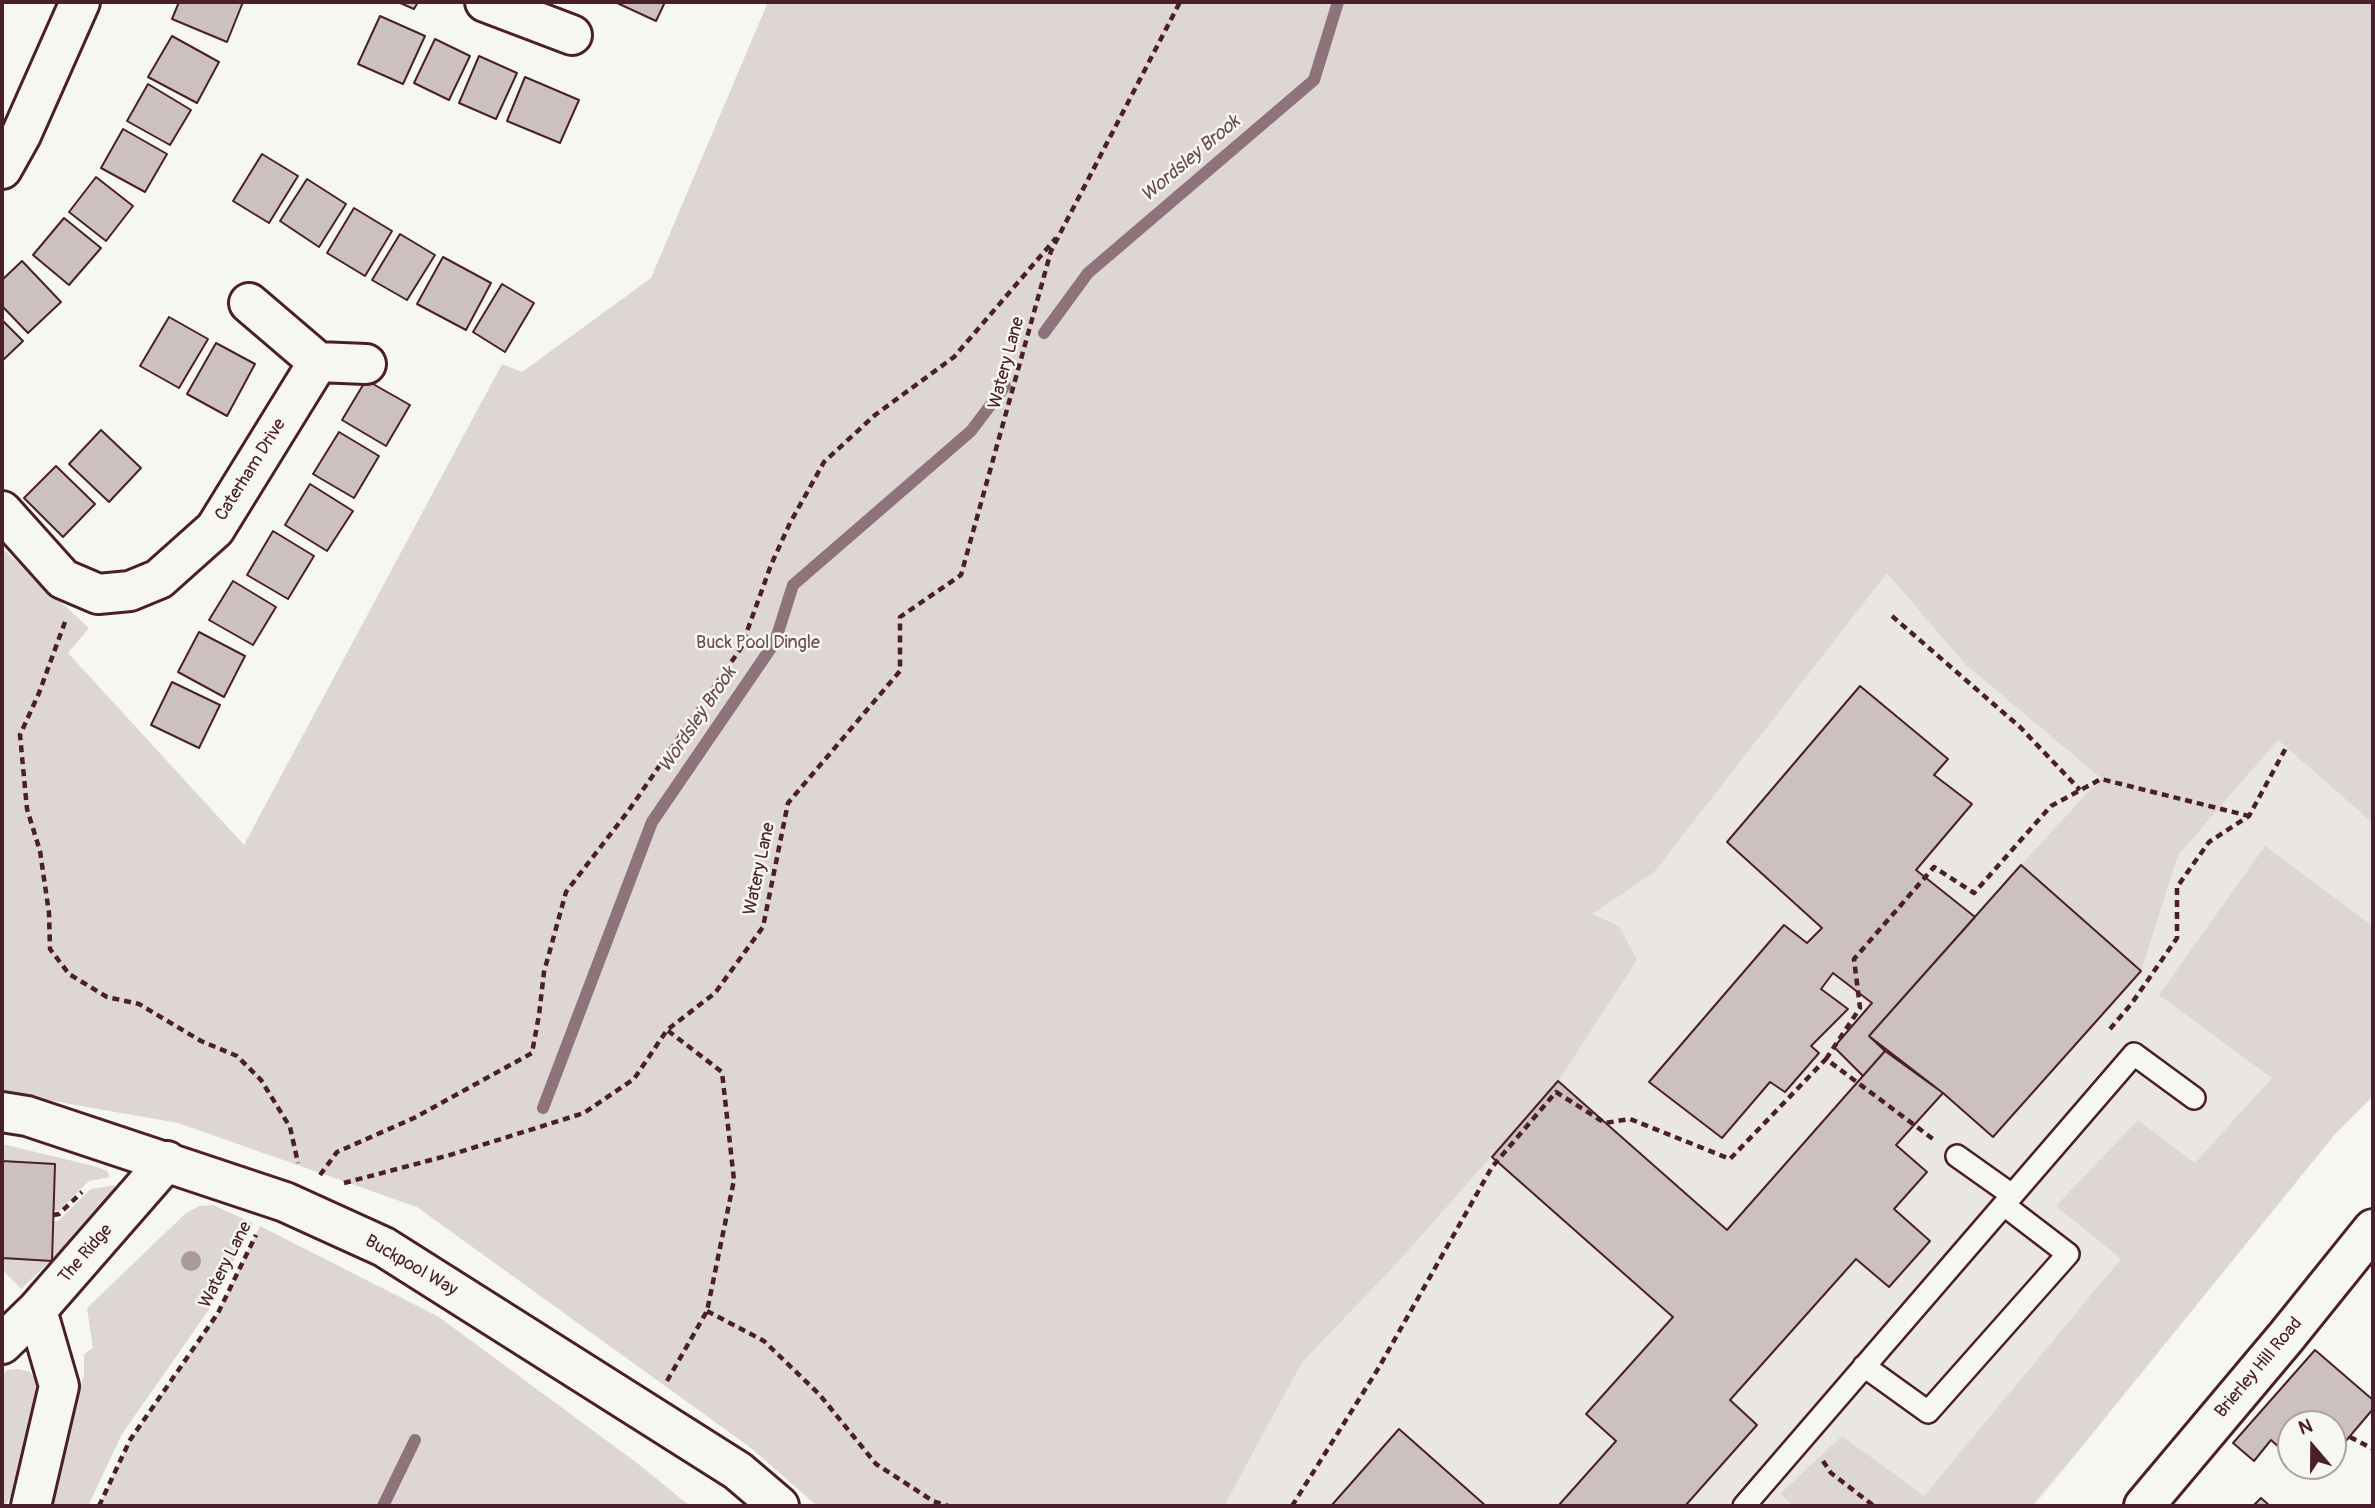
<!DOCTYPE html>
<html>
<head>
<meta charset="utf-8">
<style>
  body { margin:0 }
  #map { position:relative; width:2375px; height:1508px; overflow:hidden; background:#f6f6f2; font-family:Pangolin,sans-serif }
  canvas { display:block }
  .frame { position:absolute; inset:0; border:4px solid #4a1f2b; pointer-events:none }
  .north { position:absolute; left:2277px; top:1410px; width:70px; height:70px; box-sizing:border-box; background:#f6f6f2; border:2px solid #b1a0a2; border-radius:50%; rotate:340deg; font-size:19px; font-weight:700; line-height:28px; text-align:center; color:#4a1f2b }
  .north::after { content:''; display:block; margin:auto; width:24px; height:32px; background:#4a1f2b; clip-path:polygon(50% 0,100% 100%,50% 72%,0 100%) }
</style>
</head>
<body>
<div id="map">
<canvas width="2375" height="1508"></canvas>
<div class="frame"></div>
<div class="north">N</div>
</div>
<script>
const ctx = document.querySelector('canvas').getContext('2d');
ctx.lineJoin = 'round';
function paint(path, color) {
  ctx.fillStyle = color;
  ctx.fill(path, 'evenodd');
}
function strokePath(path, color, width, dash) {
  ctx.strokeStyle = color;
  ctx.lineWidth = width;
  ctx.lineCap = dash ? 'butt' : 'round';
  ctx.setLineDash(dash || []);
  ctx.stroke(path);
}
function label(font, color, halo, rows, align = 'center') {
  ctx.font = font + ' Pangolin,sans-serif';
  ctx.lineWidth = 5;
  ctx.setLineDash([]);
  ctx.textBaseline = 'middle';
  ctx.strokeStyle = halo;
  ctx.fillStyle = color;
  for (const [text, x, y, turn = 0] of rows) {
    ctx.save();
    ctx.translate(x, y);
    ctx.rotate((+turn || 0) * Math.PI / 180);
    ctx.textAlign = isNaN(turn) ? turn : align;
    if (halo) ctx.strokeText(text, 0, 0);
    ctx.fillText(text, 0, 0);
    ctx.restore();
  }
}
paint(new Path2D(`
  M2373,172V1096L2335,1134L2034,1506H1106L1131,706Z`), '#e9e6e3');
paint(new Path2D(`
  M768,2H2373V823L2278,740L2178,855L2141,971L2021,865L2101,778L1965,664L1887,573L1654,872L1592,914L1619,926L1637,960L1558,1081L1397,1263L1302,1362L1224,1506H817L751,1448L417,1207L178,1123L2,1092V548L89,628L68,653L244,845L502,364L522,372L651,278Z
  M2265,846L2373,926V1096L2335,1134L2074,1456L2031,1506H1794L1780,1494L1842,1436L1924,1496L2121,1259L2056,1206L2138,1120L2195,1163L2272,1078L2159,995Z
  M2,1144L98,1167L107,1171L110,1177L89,1181L59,1211L54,1210L55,1164L2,1161Z
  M115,1185L113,1201L21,1289L2,1269V1258L52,1260L53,1221H58L91,1189Z
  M213,1205L253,1223L210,1308L122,1434L88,1506H45L84,1375V1354L93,1348L87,1308L185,1214L199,1206Z
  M260,1226L439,1317L637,1463L690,1506H99L130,1440L218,1313Z
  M18,1369L30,1372L40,1386L33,1423L11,1495L5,1506H2V1375L7,1370Z`), '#ddd6d5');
strokePath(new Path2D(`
  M1044,333L1088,273L1314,80L1338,2
  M543,1108L652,822L775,642L793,585L971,431L1005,386
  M383,1506L415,1440`), '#8e747a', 12);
const building = new Path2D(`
  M179,2H243L227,42L172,19Z
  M398,2H418L414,9Z
  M615,2H665L656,21Z
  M380,16L425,36L403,84L358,64Z
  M172,36L219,62L197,103L148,77Z
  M435,39L470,56L449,100L414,83Z
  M479,56L517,73L496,119L459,103Z
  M525,77L579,100L560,143L507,121Z
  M148,84L191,110L170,145L127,121Z
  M123,129L167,154L145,192L101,168Z
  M262,154L298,176L269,223L233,201Z
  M96,177L133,206L106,241L69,212Z
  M307,179L346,204L319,247L280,221Z
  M354,208L392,231L365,276L327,253Z
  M64,218L101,248L69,285L33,255Z
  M400,234L435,255L407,300L372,280Z
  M443,257L491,283L466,330L417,304Z
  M22,261L61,302L28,333L2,306V280Z
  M502,284L534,303L505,352L473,332Z
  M169,317L208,339L179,388L140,366Z
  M2,320L23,341L2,361Z
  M216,343L255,364L227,416L187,394Z
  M366,380L410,405L386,446L342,420Z
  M101,430L141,468L109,502L69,464Z
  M339,432L379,456L354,498L313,474Z
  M56,466L95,504L63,537L24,498Z
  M310,484L353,511L327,551L285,525Z
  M273,531L314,556L288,599L247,575Z
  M233,581L276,607L253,645L209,620Z
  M199,632L245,656L224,697L178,672Z
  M172,682L220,705L199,748L151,725Z
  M1860,686L1948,759L1934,775L1972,804L1916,870L1975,917L1869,1036L1885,1051L1863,1076L1834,1047L1872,1003L1833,973L1821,989L1848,1009L1811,1046L1819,1053L1785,1092L1770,1082L1722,1138L1649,1082L1784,925L1807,943L1822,928L1727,842Z
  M2021,865L2141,971L1993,1137L1943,1093L1869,1036Z
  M1885,1051L1943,1093L1896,1145L1927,1172L1894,1209L1930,1241L1889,1287L1856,1259L1730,1400L1757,1425L1685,1506H1558L1616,1441L1586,1414L1673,1317L1492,1157L1558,1081L1727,1230Z
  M2,1161L55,1164L52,1261L2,1258Z
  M2315,1350L2373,1400V1409L2333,1456V1424H2291V1458L2271,1440L2254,1461L2233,1443Z
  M1399,1429L1486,1506H1331Z
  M2301,1466H2324L2314,1478Z
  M2261,1498L2270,1506H2253Z`);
paint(building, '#ccc1c0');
strokePath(building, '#4a1f2b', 2);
const service = new Path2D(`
  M1957,1156L2012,1195
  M1864,1366L1928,1412L2068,1254L2004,1205
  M1744,1506L2134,1054L2194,1098`);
const minor = new Path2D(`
  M485,2L572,35
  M249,303L318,362L366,364
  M2,511L63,579L98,594L130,591L159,579L215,529L318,362
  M2,1112L27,1116L285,1202L384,1247L738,1471L779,1506
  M2,1344L37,1310L167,1161
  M31,1506L59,1386L37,1310`);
const tertiary = new Path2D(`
  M2,169L21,135L80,2`);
const secondary = new Path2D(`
  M2144,1506L2286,1337L2373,1229`);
strokePath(service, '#4a1f2b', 26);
strokePath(minor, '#4a1f2b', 44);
strokePath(tertiary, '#4a1f2b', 44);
strokePath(secondary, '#4a1f2b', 44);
strokePath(new Path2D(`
  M1892,616L2020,727L2080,790
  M65,622L39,693L20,735L27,809L40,851L49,913L50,949L69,974L107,997L139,1004L201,1041L237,1056L261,1080L290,1127L298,1163
  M2110,1029L2132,1003L2177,938V887L2209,842L2249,816L2287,746
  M1826,1059L1860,1008L1854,959L1934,867L1974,893L2051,806L2101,779L2249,816
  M320,1175L337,1152L414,1118L532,1053L539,1015L544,972L566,892L629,810L741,648L771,565L790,523L824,462L875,415L954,357L1056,238
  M344,1183L450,1155L584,1113L634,1079L667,1030L715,993L763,927L788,803L900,671V617L961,575L1051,251L1180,2
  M53,1215L59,1214L82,1192
  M707,1311L764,1341L819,1394L876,1464L933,1501L948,1506
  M667,1381L707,1311L734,1180L722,1072L667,1030
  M2350,1437L2373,1449
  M1823,1461L1831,1473L1874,1506
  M99,1506L130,1440L218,1313L256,1235
  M1292,1506L1378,1369L1492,1167L1556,1092L1605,1123L1630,1119L1730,1159L1826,1059L1933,1139`), '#4a1f2b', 4.5, [7, 5]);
strokePath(service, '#f6f6f2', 21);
strokePath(minor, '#f6f6f2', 38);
strokePath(tertiary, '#f6f6f2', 38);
strokePath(secondary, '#f6f6f2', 38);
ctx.fillStyle = '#ac999c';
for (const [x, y] of [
  [191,1261]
]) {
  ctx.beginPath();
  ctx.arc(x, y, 10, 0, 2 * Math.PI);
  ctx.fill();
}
label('18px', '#4a1f2b', '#f6f6f2', [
  ["Watery Lane",1007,363,-75],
  ["Caterham Drive",251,470,-58],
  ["Watery Lane",760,869,-78],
  ["The Ridge",86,1254,-49],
  ["Watery Lane",226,1265,-63],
  ["Buckpool Way",411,1266,30],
  ["Brierley Hill Road",2259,1368,-50]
]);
label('18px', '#6f4d56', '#f6f6f2', [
  ["Buck Pool Dingle",758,643]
]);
label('italic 19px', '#6c4a52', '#f6f6f2', [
  ["Wordsley Brook",1191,159,-40],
  ["Wordsley Brook",698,720,-56]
]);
</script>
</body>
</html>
